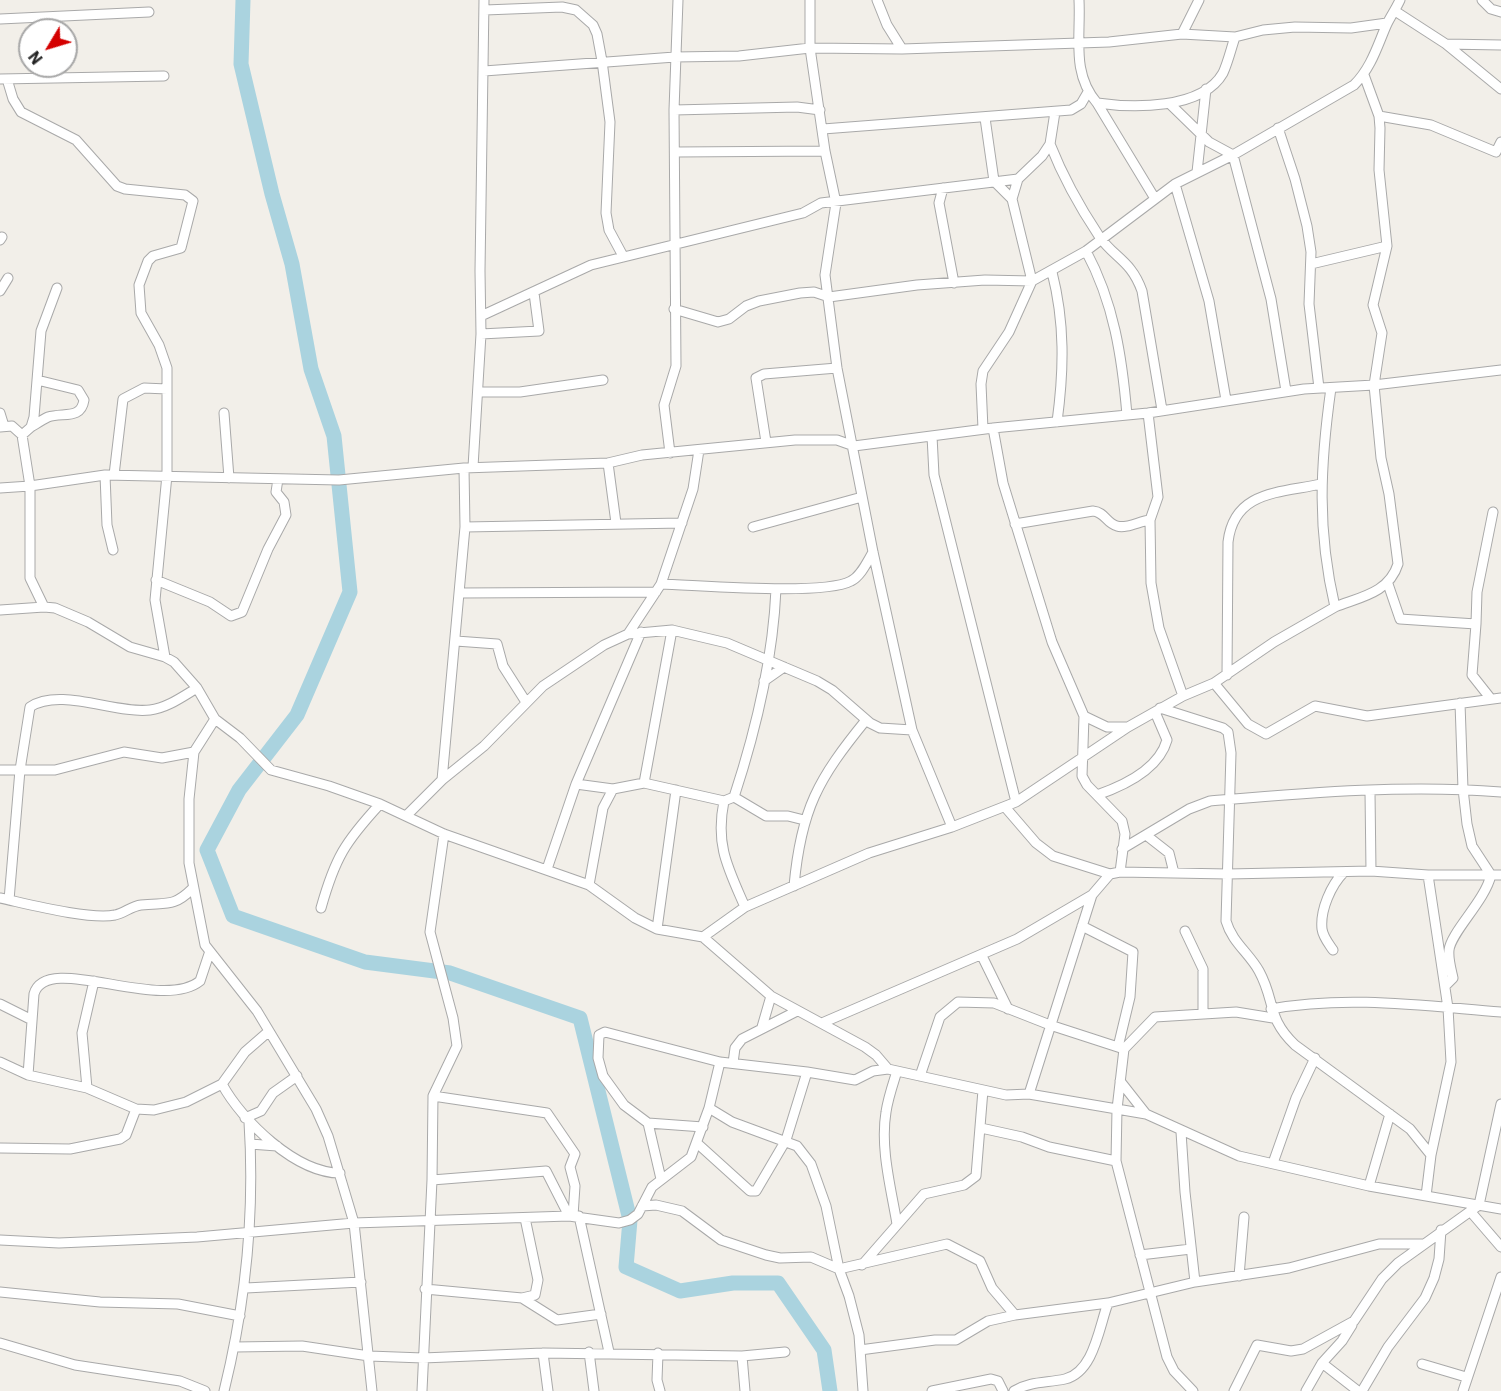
<!DOCTYPE html>
<html>
<head>
<meta charset="utf-8">
<style>
  body { margin:0 }
  #map { position:relative; width:1501px; height:1391px; overflow:hidden; background:#f2efe9; font-family:"IBM Plex Sans",sans-serif }
  canvas { display:block }
  .north { position:absolute; left:18px; top:18px; width:60px; height:60px; box-sizing:border-box; background:#fff; border:2px solid #a7a7a7; border-radius:50%; rotate:232deg; font-size:16px; font-weight:700; line-height:24px; text-align:center; color:#222 }
  .north::after { content:''; display:block; margin:auto; width:21px; height:27px; background:#d40000; clip-path:polygon(50% 0,100% 100%,50% 72%,0 100%) }
</style>
</head>
<body>
<div id="map">
<canvas width="1501" height="1391"></canvas>
<div class="north">N</div>
</div>
<script>
const ctx = document.querySelector('canvas').getContext('2d');
ctx.lineJoin = 'round';
function strokePath(path, color, width, dash) {
  ctx.strokeStyle = color;
  ctx.lineWidth = width;
  ctx.lineCap = dash ? 'butt' : 'round';
  ctx.setLineDash(dash || []);
  ctx.stroke(path);
}
strokePath(new Path2D(`
  M243,0L241,64L272,194L292,264L311,369L334,436L350,592L297,715L239,790L207,850L233,916L365,962L450,973L580,1018L630,1220L626,1267L680,1291L733,1283H778L824,1350L830,1391`), '#aad3df', 15);
const minor = new Path2D(`
  M810,0V48L825,151L836,203L825,275L837,368L873,552L912,730L952,827
  M877,0L887,25L902,49
  M1079,0C1081,37 1071,73 1097,103C1132,108 1202,110 1223,73C1228,62 1231,49 1235,37
  M1482,0L1491,9L1501,12
  M485,10L562,7L576,10L593,25L597,34L602,61L610,122L606,213L609,230L623,256
  M1395,11L1446,44L1501,89
  M0,19L149,12
  M1182,34L1199,0
  M1446,44L1501,45
  M484,71L675,57L739,56L810,48L902,49L1109,42L1182,34L1235,37L1263,30L1295,27L1351,28L1387,23
  M0,79L164,76
  M7,79L13,99L21,112L76,140L117,186L125,189L185,195L193,201L181,248L153,256L148,261L139,285L141,313L159,345L167,368V475L155,600L165,657
  M1097,103L1154,197
  M1170,104L1209,142L1233,155L1271,299L1286,391
  M674,110L797,107L820,110
  M1379,116L1431,125L1496,152L1501,142
  M985,118L994,181L1012,199
  M1278,128L1295,179L1307,226L1311,252L1309,304L1319,388
  M823,129L1071,110L1081,104L1088,92
  M1050,144C1063,177 1079,206 1099,236C1114,258 1131,260 1142,291L1162,410
  M676,152L825,151
  M1197,172L1206,89
  M1175,184L1209,301L1226,400
  M943,188L939,203L954,283
  M0,240L2,237
  M1086,251C1114,303 1122,357 1127,415
  M1311,264L1387,246
  M1052,272C1065,323 1064,370 1057,422
  M0,291L8,278
  M674,309L718,322L729,319L746,306L759,301L800,293L814,292L829,297L917,285L985,280L1032,281L1086,251L1175,184L1233,155L1354,85C1371,68 1377,47 1386,26C1390,17 1396,9 1400,0
  M481,316L591,265L803,213L821,203L1018,179
  M481,334L539,331L534,293
  M479,392H520L603,380
  M0,413L4,426
  M224,413L229,478
  M1148,413L1158,497L1150,520L1151,583L1159,628L1183,696
  M0,427L12,426L22,435L30,486L0,488
  M31,427C36,424 42,420 48,417C63,412 81,420 84,400L78,390L37,380
  M993,428L1003,483L1052,642L1084,716L1082,776L1087,785L1122,821L1125,834L1120,872
  M983,429L981,384L983,371L1009,332L1032,281L1012,199L1018,179L1042,156L1050,144L1055,112
  M22,435L31,427L34,417L41,331L57,288
  M932,436L934,475L1016,802
  M766,442L756,378L764,374L837,368
  M670,453L664,405L676,366L674,110L678,0
  M608,463L616,523
  M473,467L481,334L480,271L484,0
  M105,475L107,525L113,550
  M114,475L123,399L144,388L167,389
  M1015,524L1093,511C1105,512 1106,523 1117,526C1126,529 1140,521 1150,520
  M465,527L682,523
  M753,527L862,497
  M156,580L210,602L231,616L242,612L268,549L286,515L284,502L276,492L278,479
  M661,584C698,585 823,596 851,581C861,576 867,562 873,552
  M1388,584L1400,619L1476,624L1472,675L1491,699
  M460,593L656,592
  M44,607L30,578V486L105,475L339,480L464,468L608,463L642,455L795,440H837L854,446L993,428L1148,413L1304,389L1374,385L1501,370
  M1335,607C1360,597 1389,593 1398,564L1389,494L1381,458L1374,385L1382,333L1373,305L1387,246L1379,170L1380,128L1379,116L1364,75
  M0,610L44,607L55,608L88,622L130,647L165,657L174,662L197,688L215,719L240,738L271,770L329,786L380,804L444,834L589,885L635,918L657,929L703,937L771,996L865,1047L876,1055L888,1069L1006,1095L1029,1094L1146,1114L1239,1156L1369,1186L1501,1209
  M1476,624L1477,592L1493,512
  M628,634L672,630L727,643L817,681L832,690L870,723L880,728L912,730
  M456,641L497,644L503,666L526,702
  M1227,675L1228,542C1234,490 1281,493 1321,484
  M764,681L784,667
  M1214,683L1248,724L1266,734L1315,706L1367,716L1501,698
  M1160,708L1223,728L1228,732L1231,753L1226,921C1232,942 1249,953 1259,971C1276,1002 1266,1017 1295,1045L1410,1129L1431,1155
  M1084,716L1107,727H1127
  M215,719L194,752L189,799V863L205,945L257,1011L316,1109L328,1136L354,1223L372,1391
  M0,770H55L124,752L162,758L194,752
  M442,780L484,746L543,686L604,645L628,634L661,584L693,489L699,450
  M644,783L672,630
  M576,784L613,789L644,783L724,801L734,797C756,730 773,659 776,589
  M1370,792L1371,871
  M1097,795C1123,786 1159,769 1167,740L1155,712
  M734,797L766,816H788L804,820
  M724,801C715,845 728,868 745,907
  M1005,807L1036,843L1053,856L1110,874
  M407,815L442,780L465,527L464,468
  M1146,835L1169,853L1174,873
  M1122,849L1189,809L1210,801C1306,793 1406,784 1501,792
  M547,869L576,784L641,632
  M589,885L603,808L613,789
  M794,886C801,809 818,779 866,720
  M0,898C28,904 89,920 115,915C124,913 132,906 141,905C165,902 173,908 192,889
  M9,900L20,770L30,707C60,687 115,714 150,710C167,708 182,697 197,688
  M321,908C335,858 345,842 380,804
  M1082,926L1133,952L1130,997L1118,1047
  M657,929L676,790
  M1185,931L1203,969V1013
  M703,937L745,907L869,853L952,827L1016,802L1128,727L1183,696L1214,683L1274,642L1335,607C1317,530 1320,466 1331,388
  M1333,950C1329,944 1323,937 1322,929C1320,910 1331,885 1344,872
  M982,956L1008,1009
  M1445,986L1453,978C1451,969 1448,959 1449,950C1451,932 1485,901 1491,875L1472,846L1467,824L1463,789L1460,703
  M0,1004L32,1020
  M1271,1009C1347,995 1424,1006 1501,1012
  M822,1023L1017,939L1092,895L1110,874L1120,872L1228,874L1371,871L1428,875H1501
  M762,1027L771,996
  M0,1062L28,1075L87,1088L136,1109L154,1110L186,1102L222,1084L245,1052L268,1032
  M733,1063L735,1048L742,1039L797,1011
  M28,1075L34,994C46,951 160,1013 200,981L209,954
  M920,1076L940,1017L958,1002L994,1003L1050,1025L1124,1049
  M1120,1081L1146,1114
  M222,1084C242,1121 296,1173 340,1173
  M87,1088L82,1033L94,981
  M1029,1094L1092,895
  M433,1096L547,1113L575,1154L570,1167L575,1186L573,1216
  M709,1108L732,1122L797,1146L811,1164L826,1206L839,1269L849,1296L859,1335L863,1391
  M245,1118L261,1111L273,1093L297,1076
  M648,1123L661,1179
  M703,1127L648,1123L624,1105L603,1076L598,1058L599,1035L605,1032L720,1062L807,1072L855,1080L873,1071L888,1069
  M981,1128L1022,1137L1049,1147L1116,1161
  M1181,1132L1185,1192L1195,1282
  M250,1144L277,1146
  M698,1144L750,1191H756L786,1140L807,1072
  M0,1148L70,1149L120,1139L126,1135L136,1109
  M1273,1163L1296,1098L1315,1058
  M432,1180L546,1171L569,1216
  M1369,1186L1390,1114
  M1426,1196L1431,1155L1451,1062L1448,1008L1428,875
  M642,1206L656,1205L682,1211L721,1240L766,1255L780,1258L811,1257L839,1269L947,1244L980,1261L992,1288L1015,1315
  M1470,1211L1501,1247
  M579,1216L609,1352
  M897,1224C891,1188 880,1148 886,1112C888,1098 893,1084 897,1071
  M0,1240L59,1243L197,1237L354,1223L569,1216L619,1223L630,1220L638,1214L652,1187L691,1157L709,1108L720,1062
  M1140,1255L1191,1249
  M862,1265L924,1194L964,1185L976,1176L983,1090
  M1239,1276L1244,1217
  M246,1288L361,1282
  M425,1289L522,1298L557,1320L601,1314
  M0,1292L100,1302L178,1304L240,1316
  M522,1298L535,1295L538,1280L525,1218
  M0,1343L75,1365L180,1381L205,1391
  M235,1347L302,1346L369,1356L423,1358L543,1353L742,1356L785,1352
  M860,1350L935,1340H956L988,1321L1015,1315L1108,1303L1195,1282L1289,1268L1379,1244H1422
  M589,1352L594,1391
  M543,1353L548,1391
  M658,1353L657,1380L660,1391
  M742,1356L745,1391
  M1322,1363L1358,1391
  M1422,1364L1466,1377
  M224,1391C246,1302 255,1214 249,1122
  M422,1391L432,1180L433,1096L457,1046L453,1018L430,932L444,834
  M932,1391L991,1379L998,1381L1003,1391
  M1014,1391C1030,1381 1047,1383 1065,1379C1094,1372 1099,1327 1108,1303
  M1193,1391L1174,1371L1167,1357L1116,1161L1117,1109L1124,1049L1155,1017L1236,1012L1273,1018
  M1234,1391L1257,1345L1291,1351L1303,1349L1354,1321L1382,1279L1398,1263L1479,1205L1501,1104
  M1306,1391L1322,1363L1342,1341L1352,1325
  M1362,1391L1388,1347L1425,1298L1434,1278L1439,1259L1441,1230
  M1463,1391L1501,1277`);
strokePath(minor, '#a9a9a9', 11);
strokePath(minor, '#fff', 9);
</script>
</body>
</html>
